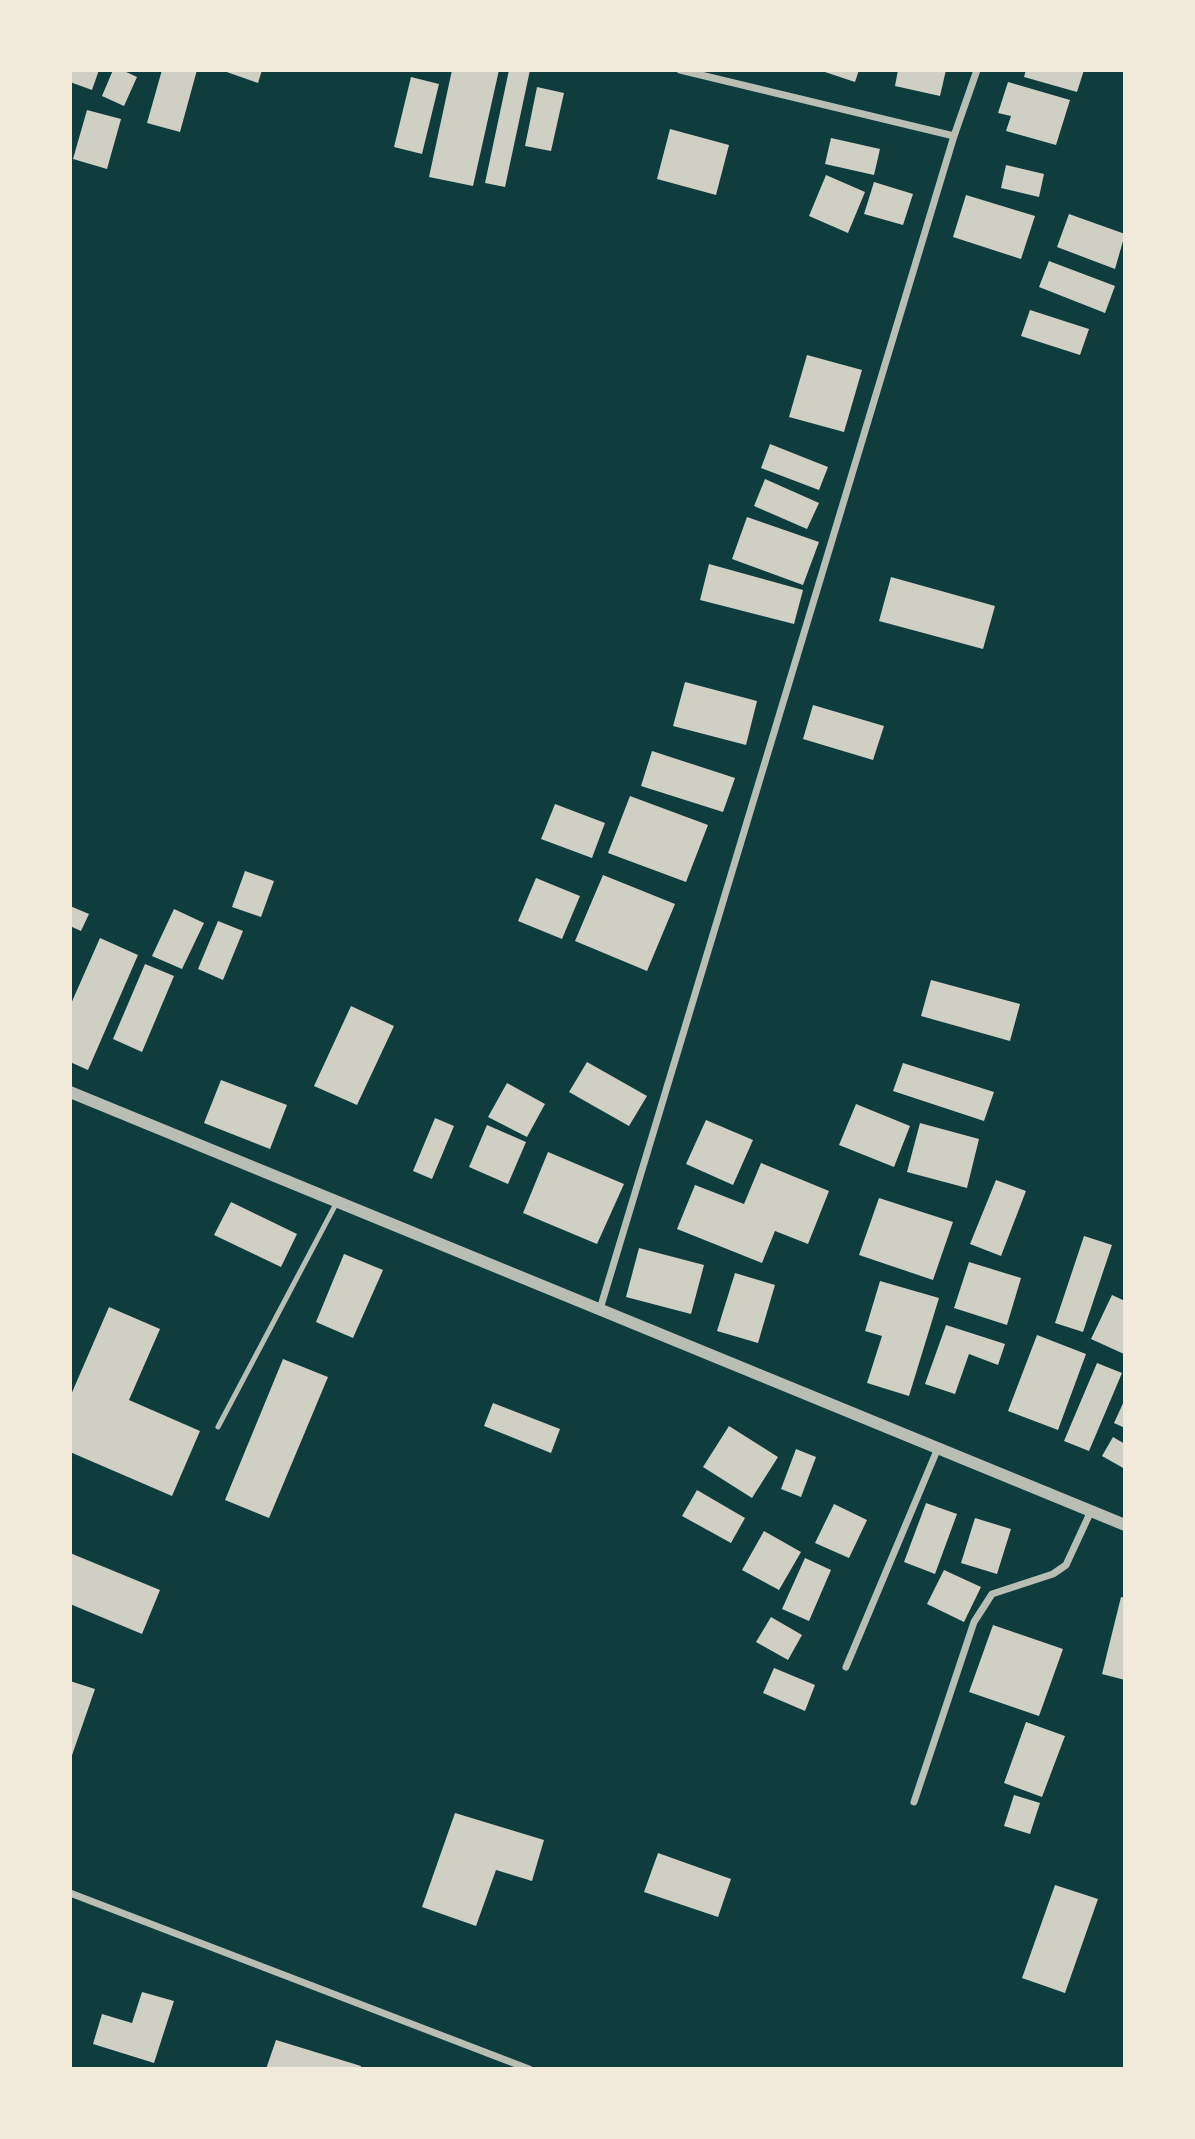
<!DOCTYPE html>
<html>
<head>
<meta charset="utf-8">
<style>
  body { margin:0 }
  #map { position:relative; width:1195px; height:2139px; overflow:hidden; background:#0f3d3e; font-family:"Public Sans",sans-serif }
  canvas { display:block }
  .frame { position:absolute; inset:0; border:72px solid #f1e9da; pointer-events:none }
</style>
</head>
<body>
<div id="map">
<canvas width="1195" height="2139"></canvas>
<div class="frame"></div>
</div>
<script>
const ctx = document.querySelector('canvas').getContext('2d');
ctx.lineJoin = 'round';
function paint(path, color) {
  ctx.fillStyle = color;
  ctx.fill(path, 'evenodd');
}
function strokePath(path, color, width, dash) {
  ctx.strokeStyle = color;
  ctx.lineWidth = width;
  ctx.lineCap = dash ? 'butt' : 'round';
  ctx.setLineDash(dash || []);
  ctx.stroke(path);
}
paint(new Path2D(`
  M70,70H99L92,90L70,82Z
  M113,70H122L137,77L124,106L102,96Z
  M162,70H197L180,132L147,123Z
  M221,70H262L258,83Z
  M452,70H499L473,186L429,177Z
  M509,70H530L505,187L485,183Z
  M819,70H859L855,82Z
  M898,70H946L940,96L895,86Z
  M1026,70H1084L1077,92L1024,77Z
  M411,77L439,84L422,154L394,147Z
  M1008,82L1070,100L1056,145L1006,131L1011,116L998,113Z
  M537,87L564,93L551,151L525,146Z
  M87,110L121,119L107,169L73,159Z
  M670,129L729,145L716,195L657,179Z
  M831,138L880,149L874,175L825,164Z
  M1006,165L1044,174L1039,197L1001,188Z
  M826,175L865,192L848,233L809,216Z
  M874,182L913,194L903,225L864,214Z
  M966,195L1035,216L1021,259L953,237Z
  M1069,214L1125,234L1115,269L1057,247Z
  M1049,261L1115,286L1105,313L1039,287Z
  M1030,310L1089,329L1080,355L1021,336Z
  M807,355L862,370L844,432L789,417Z
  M770,444L828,467L819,490L761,468Z
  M765,479L819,503L807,529L754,506Z
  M747,517L819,542L803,585L732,559Z
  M709,564L803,590L794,624L700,600Z
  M891,577L995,606L983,649L879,621Z
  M685,682L757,701L746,745L673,726Z
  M813,705L884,726L873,760L803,739Z
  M652,751L735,778L723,812L641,786Z
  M630,796L708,825L686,882L608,853Z
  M555,804L605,823L592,858L541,839Z
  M245,871L274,881L261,917L232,907Z
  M603,875L675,904L647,971L575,941Z
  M536,878L580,896L562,939L518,921Z
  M70,906L89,914L81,931L70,926Z
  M174,909L204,923L182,969L152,956Z
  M218,921L243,931L223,980L198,969Z
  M100,938L138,955L88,1070L70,1062V1006Z
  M145,964L174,976L142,1052L113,1039Z
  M931,980L1020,1004L1010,1041L921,1016Z
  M351,1006L394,1026L357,1105L314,1086Z
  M587,1062L647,1096L629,1126L569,1092Z
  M903,1063L994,1092L984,1121L893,1091Z
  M221,1080L287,1105L270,1149L204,1123Z
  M507,1083L545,1104L527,1137L488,1117Z
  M856,1104L910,1126L894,1167L839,1145Z
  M435,1118L454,1126L432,1179L413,1171Z
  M706,1120L753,1140L733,1185L686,1164Z
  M920,1123L979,1139L967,1188L907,1172Z
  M487,1125L526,1142L508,1184L469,1167Z
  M548,1152L624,1184L597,1244L523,1213Z
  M761,1163L829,1191L808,1244L775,1231L762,1263L677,1229L695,1185L744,1204Z
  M996,1180L1026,1191L1001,1256L970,1244Z
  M879,1198L953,1222L933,1280L859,1255Z
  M231,1202L297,1234L281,1267L214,1235Z
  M1084,1236L1112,1245L1083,1332L1055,1323Z
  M639,1248L704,1265L691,1314L626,1297Z
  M344,1254L383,1270L353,1338L316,1322Z
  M969,1262L1021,1278L1007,1325L954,1308Z
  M735,1273L775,1285L758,1343L717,1331Z
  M880,1281L939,1298L909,1396L867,1383L882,1336L865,1331Z
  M1112,1295L1125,1301L1124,1354L1091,1339Z
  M109,1307L160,1329L129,1400L200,1431L172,1496L70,1452V1397Z
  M946,1325L1005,1344L998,1365L969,1354L955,1394L925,1384Z
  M1037,1335L1086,1354L1058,1430L1008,1411Z
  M283,1359L328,1377L269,1518L225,1500Z
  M1097,1363L1122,1373L1089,1451L1064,1441Z
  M1125,1399V1428L1114,1423Z
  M493,1403L560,1429L551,1453L484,1426Z
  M729,1426L778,1457L752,1498L703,1467Z
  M1113,1437L1125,1444V1469L1102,1456Z
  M796,1449L816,1457L801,1497L781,1489Z
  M697,1490L745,1518L731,1543L682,1516Z
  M926,1503L957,1514L935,1574L904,1562Z
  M834,1504L867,1520L849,1558L815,1543Z
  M975,1518L1011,1529L997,1574L961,1563Z
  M764,1531L801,1552L779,1590L742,1570Z
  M70,1553L160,1590L142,1634L70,1604Z
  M805,1558L831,1570L809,1621L782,1609Z
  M944,1570L981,1587L964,1622L927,1604Z
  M1121,1597L1125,1598V1680L1102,1674Z
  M771,1617L802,1635L788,1660L756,1642Z
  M993,1625L1063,1649L1039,1716L969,1692Z
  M774,1668L815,1685L805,1711L763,1693Z
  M70,1681L95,1689L70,1761Z
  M1026,1722L1065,1736L1042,1797L1004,1783Z
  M1014,1795L1040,1803L1030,1834L1004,1826Z
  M455,1813L544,1840L532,1881L496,1870L476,1926L422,1907Z
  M658,1853L731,1879L718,1917L644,1892Z
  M1055,1885L1098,1899L1065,1993L1022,1978Z
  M142,1992L174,2001L154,2063L93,2044L102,2014L132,2023Z
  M276,2040L361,2066L360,2069H266Z`), '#cfcfc3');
strokePath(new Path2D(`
  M218,1427L337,1202`), '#b8beb3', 5);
strokePath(new Path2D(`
  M680,70L954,136
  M600,1309L954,136L977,70
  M846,1667L938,1448
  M914,1802L974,1622L992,1594L1053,1574L1066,1565L1091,1511
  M70,1893L529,2069`), '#b8beb3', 7);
strokePath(new Path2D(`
  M70,1092L1125,1525`), '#b8beb3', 12);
</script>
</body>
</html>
